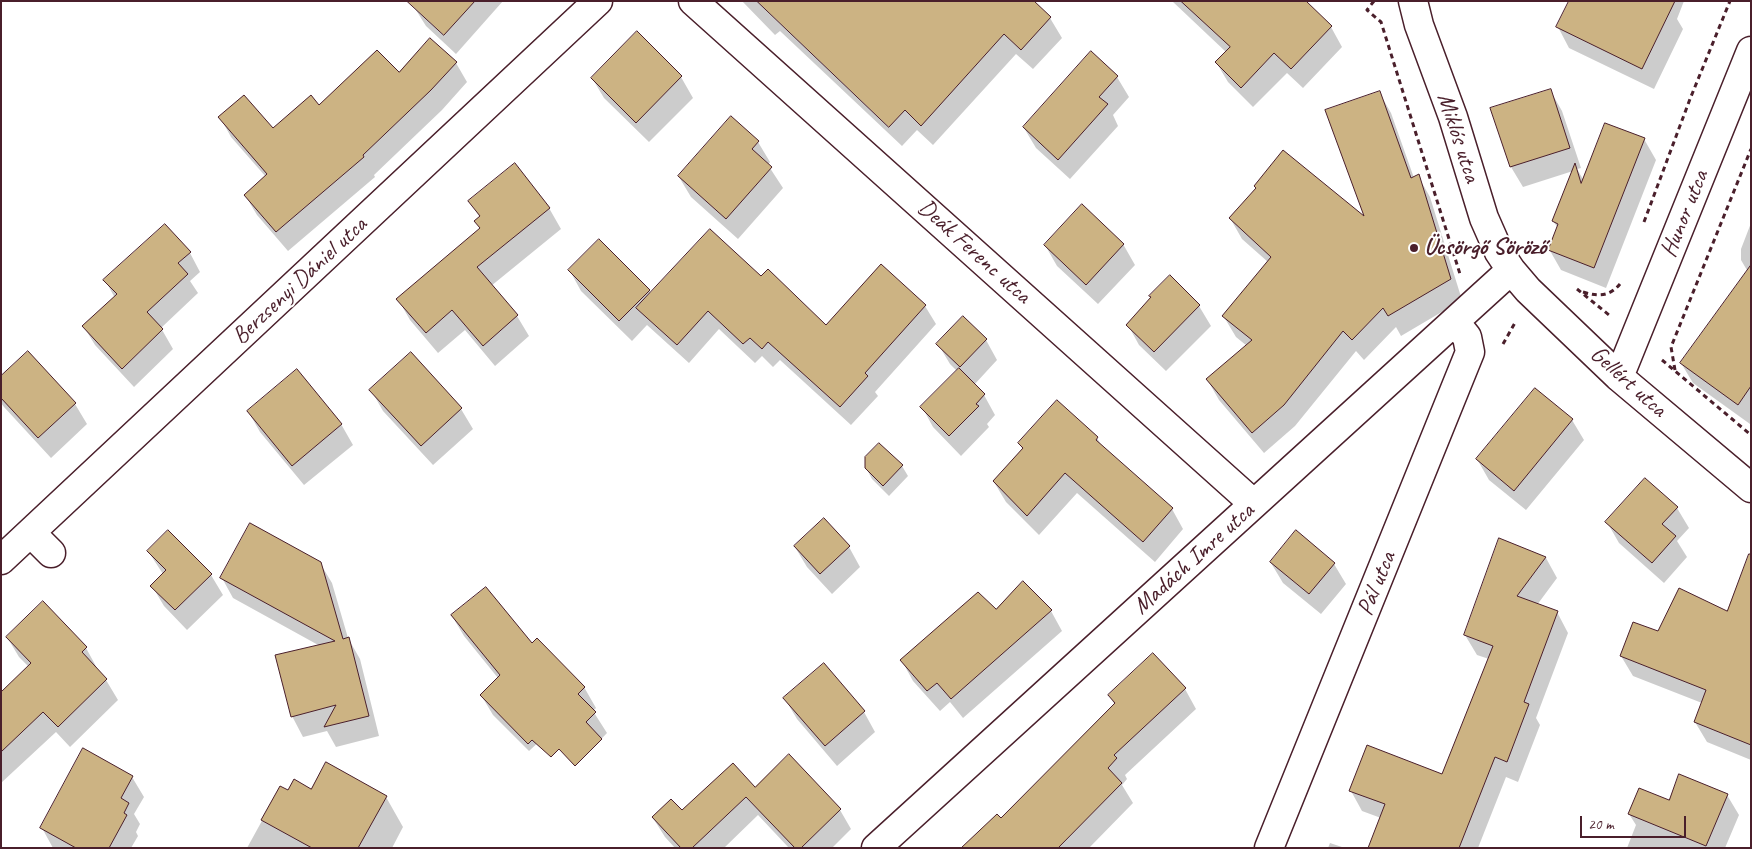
<!DOCTYPE html>
<html>
<head>
<meta charset="utf-8">
<style>
  body { margin:0 }
  #map { position:relative; width:1752px; height:849px; overflow:hidden; background:#fff; font-family:Caveat,sans-serif }
  canvas { display:block }
  .frame { position:absolute; inset:0; border:2px solid #4a1f2b; pointer-events:none }
  .scale { position:absolute; left:1580px; top:816px; width:106px; height:22px; box-sizing:border-box; border:2px solid #4a1f2b; border-top:0; padding-left:6px; font-size:15px; line-height:18px; white-space:nowrap; color:#4a1f2b; -webkit-text-stroke:4px #fff; paint-order:stroke }
</style>
</head>
<body>
<div id="map">
<canvas width="1752" height="849"></canvas>
<div class="frame"></div>
<div class="scale">20 m</div>
</div>
<script>
const ctx = document.querySelector('canvas').getContext('2d');
ctx.lineJoin = 'round';
function paint(path, color) {
  ctx.fillStyle = color;
  ctx.fill(path, 'evenodd');
}
function strokePath(path, color, width, dash) {
  ctx.strokeStyle = color;
  ctx.lineWidth = width;
  ctx.lineCap = dash ? 'butt' : 'round';
  ctx.setLineDash(dash || []);
  ctx.stroke(path);
}
function label(font, color, halo, rows, align = 'center') {
  ctx.font = font + ' Caveat,sans-serif';
  ctx.lineWidth = 4;
  ctx.setLineDash([]);
  ctx.textBaseline = 'middle';
  ctx.strokeStyle = halo;
  ctx.fillStyle = color;
  for (const [text, x, y, turn = 0] of rows) {
    ctx.save();
    ctx.translate(x, y);
    ctx.rotate((+turn || 0) * Math.PI / 180);
    ctx.textAlign = isNaN(turn) ? turn : align;
    if (halo) ctx.strokeText(text, 0, 0);
    ctx.fillText(text, 0, 0);
    ctx.restore();
  }
}
paint(new Path2D(`
  M420,1H503L456,54L426,26L414,7Z
  M742,1H827L1050,18L1062,38L1033,69L1016,54L933,145L917,130L902,146L780,31L775,35Z
  M1172,1H1304L1331,27L1342,47L1303,88L1287,73L1253,107L1228,82L1216,62L1226,52Z
  M1570,1H1684L1677,19L1683,29L1654,89L1569,48L1558,27Z
  M637,33L681,77L693,98L649,142L604,98L592,78Z
  M456,63L467,82L442,110L374,175L375,177L288,251L257,215L245,195L266,177L231,137L220,117L273,130L319,107Z
  M1117,77L1129,97L1113,115L1118,126L1070,179L1036,148L1024,128Z
  M1550,90L1562,111L1581,168L1577,169L1584,181L1644,139L1656,160L1606,288L1561,270L1549,249L1558,228L1553,221L1573,171L1523,187L1511,167Z
  M1379,92L1391,113L1414,178L1418,176L1430,197L1462,300L1401,336L1396,327L1364,360L1356,351L1295,426L1264,453L1219,400L1207,379L1247,346L1236,337L1224,317L1268,262L1242,239L1230,218L1257,189L1255,187L1366,220Z
  M732,118L758,142L770,162L768,165L783,188L738,239L691,197L679,177Z
  M470,201L549,208L561,229L491,286L517,316L529,336L495,366L465,330L438,353L410,320L398,299L480,229L476,221L480,218Z
  M1751,223V277L1741,260V249Z
  M1123,244L1135,265L1098,304L1057,266L1045,245Z
  M190,253L200,272L190,281L198,293L161,328L173,349L134,387L95,345L84,327L115,298L105,280Z
  M570,271L649,290L651,294L761,278L827,326L925,306L936,324L875,392L878,396L851,425L780,360L773,367L762,356L755,363L719,329L689,363L647,325L632,341L581,291Z
  M1199,306L1211,326L1166,371L1139,345L1128,325Z
  M1751,317V423L1750,424L1693,383L1681,363Z
  M986,340L997,360L974,385L984,395L995,415L987,424L989,427L961,456L933,427L922,407L957,371L950,364L938,344Z
  M410,354L461,409L473,429L433,465L383,411L371,390Z
  M1,378L75,404L87,424L51,458L4,407L1,403Z
  M1536,389L1572,420L1584,440L1526,510L1489,480L1477,459Z
  M248,411L341,424L353,445L304,485L260,432Z
  M1097,438L1103,448L1172,509L1183,529L1155,562L1077,493L1039,535L1006,502L994,482L1023,450L1019,443Z
  M879,444L902,466L908,476L889,496L872,479L866,468Z
  M1677,508L1689,528L1677,541L1687,557L1664,583L1619,543L1607,522Z
  M1500,539L1546,558L1557,578L1537,605L1557,612L1568,633L1536,718L1540,725L1518,782L1506,777L1478,848H1370L1381,818L1362,811L1351,791L1443,775L1489,659L1477,655L1465,635Z
  M795,547H849L860,567L832,594L807,567Z
  M148,551L211,575L223,595L187,630L164,606L152,586L163,574Z
  M320,563L332,583L348,638L360,659L379,736L336,747L327,731L303,737L292,716L320,646L233,598L222,578Z
  M1271,563L1334,564L1346,584L1321,614L1283,583Z
  M1751,593V760L1707,742L1695,722L1702,703L1633,676L1621,656L1658,633L1727,612Z
  M996,611H1051L1062,631L963,718L950,702L940,711L913,681L902,661Z
  M452,616L532,644L584,687L596,708L593,711L607,733L586,755L557,725L529,751L493,715L481,695L498,678L464,636Z
  M7,637L86,648L97,668L96,669L106,680L118,700L70,747L56,732L1,783V694L29,667L19,657Z
  M1185,689L1196,709L1125,775L1127,779L1122,785L1133,803L1089,848H963L1001,820L1115,705L1109,696Z
  M785,699L864,712L875,732L837,766L797,719Z
  M789,756L840,810L851,829L832,848H789L758,815L724,848H675L665,837L653,818L682,812L755,789Z
  M132,777L144,797L134,814L140,824L136,832L138,836L131,848H53L42,828Z
  M280,788L288,792L311,790L386,797L403,827L392,848H247Z
  M1727,795L1739,815L1725,848H1627L1636,825L1629,814L1669,802Z
  M1330,843L1345,848H1328Z`), '#0003');
const building = new Path2D(`
  M407,1H475L444,35Z
  M757,1H1034L1051,17L1021,50L1004,34L921,126L905,110L889,127Z
  M1181,1H1306L1332,26L1291,69L1274,53L1241,88L1215,62L1230,47Z
  M1569,1H1675L1642,69L1556,27Z
  M637,31L682,76L636,123L591,78Z
  M430,38L457,62L431,90L363,155L364,157L276,232L244,195L267,174L218,117L244,95L273,128L311,95L319,105L377,50L399,72Z
  M1091,51L1118,76L1099,97L1108,104L1058,160L1023,127Z
  M1551,89L1570,148L1510,167L1490,108Z
  M1380,91L1411,178L1419,174L1451,279L1388,316L1383,308L1352,340L1343,331L1284,405L1252,433L1206,379L1252,340L1222,316L1271,257L1229,218L1256,188L1254,186L1283,150L1364,216L1325,110Z
  M731,116L759,141L752,149L772,167L726,219L678,176Z
  M1605,123L1645,138L1594,268L1548,250L1558,224L1552,221L1575,163L1581,183Z
  M515,163L550,208L477,267L518,315L483,346L452,310L426,333L396,299L480,228L474,221L480,216L468,201Z
  M1082,204L1124,244L1086,285L1044,245Z
  M165,224L191,252L178,263L188,274L147,312L163,329L122,369L82,326L117,294L103,280Z
  M710,229L761,276L768,269L826,325L881,264L926,305L865,373L868,376L840,407L768,342L762,349L750,338L743,344L708,311L677,345L636,308Z
  M599,239L650,290L619,321L568,270Z
  M1751,265V386L1738,405L1680,363Z
  M1170,275L1200,305L1154,352L1126,325L1151,297L1149,296Z
  M963,316L987,339L960,367L936,344Z
  M28,351L76,403L38,438L1,398V376Z
  M411,352L462,408L421,446L369,390Z
  M959,368L985,394L976,404L979,406L949,436L920,407Z
  M297,369L342,424L292,466L247,411Z
  M1535,388L1573,419L1514,491L1476,459Z
  M1057,400L1098,437L1096,440L1173,508L1143,542L1065,473L1027,516L993,481L1023,448L1018,443Z
  M879,443L903,465L883,486L865,468V457Z
  M1645,478L1678,507L1662,524L1676,536L1652,563L1605,522Z
  M824,518L850,546L820,574L794,546Z
  M250,523L321,562L343,639L349,637L369,716L324,727L336,705L291,717L275,655L335,641L220,578Z
  M168,530L212,574L175,610L150,586L166,570L147,551Z
  M1296,530L1335,563L1309,594L1270,562Z
  M1499,538L1546,557L1517,596L1558,611L1524,702L1529,704L1507,762L1495,757L1459,848H1368L1385,804L1349,791L1367,745L1442,774L1493,646L1464,635Z
  M1749,554H1751V745L1694,722L1706,690L1620,656L1633,622L1658,631L1679,588L1727,611Z
  M1023,581L1052,610L951,699L937,683L927,691L900,660L978,592L996,609Z
  M486,587L532,643L537,638L585,687L578,694L596,712L586,722L602,739L575,766L559,749L551,757L532,740L528,744L480,695L500,675L451,615Z
  M43,601L87,647L82,652L107,679L58,727L43,712L1,752V692L31,663L6,637Z
  M1153,653L1186,688L1114,755L1117,758L1108,768L1122,783L1058,848H961L997,814L1001,818L1115,703L1108,695Z
  M824,663L865,711L825,746L783,698Z
  M83,748L133,776L121,798L129,803L124,813L127,815L109,848H76L40,828Z
  M789,754L841,809L801,848H795L746,797L692,848H681L652,817L671,799L682,810L733,763L755,787Z
  M326,762L387,796L358,848H312L261,820L280,786L288,790L294,779L311,789Z
  M1679,774L1728,794L1706,846L1628,814L1639,788L1669,800Z`);
paint(building, '#ccb383');
strokePath(building, '#4a1f2b', 1);
const minor = new Path2D(`
  M693,1L1254,504
  M1413,1L1419,25L1453,117L1484,218L1499,252L1511,270L1528,290L1619,377L1751,488
  M1619,377L1751,51
  M31,533L51,553
  M1,560L598,1
  M876,848L1511,270
  M1269,848L1470,352L1467,337L1455,322`);
strokePath(minor, '#4a1f2b', 31);
strokePath(new Path2D(`
  M1374,1L1367,10L1381,22L1460,274
  M1644,222L1690,99L1730,1
  M1577,289L1609,315
  M1583,292C1599,297 1610,296 1620,284
  M1503,344L1516,321
  M1662,360L1751,435
  M1675,370L1671,347L1751,149`), '#4a1f2b', 3, [5, 4]);
strokePath(minor, '#fff', 28);
for (const [x, y, r, color] of [
  [1414,248,5,"#4a1f2b"]
]) {
  const dot = new Path2D();
  dot.arc(x, y, r, 0, 2 * Math.PI);
  ctx.fillStyle = color;
  ctx.fill(dot);
  strokePath(dot, '#fff', 2);
}
label('24px', '#4a1f2b', '#fff', [
  ["Miklós utca",1458,138,72],
  ["Hunor utca",1685,214,-68],
  ["Deák Ferenc utca",974,252,42],
  ["Berzsenyi Dániel utca",300,281,-43],
  ["Gellért utca",1628,382,42],
  ["Madách Imre utca",1194,559,-42],
  ["Pál utca",1377,584,-68]
]);
label('bold 24px', '#4a1f2b', '#fff', [
  ["Ücsörgő Söröző",1424,248]
], 'left');
</script>
</body>
</html>
